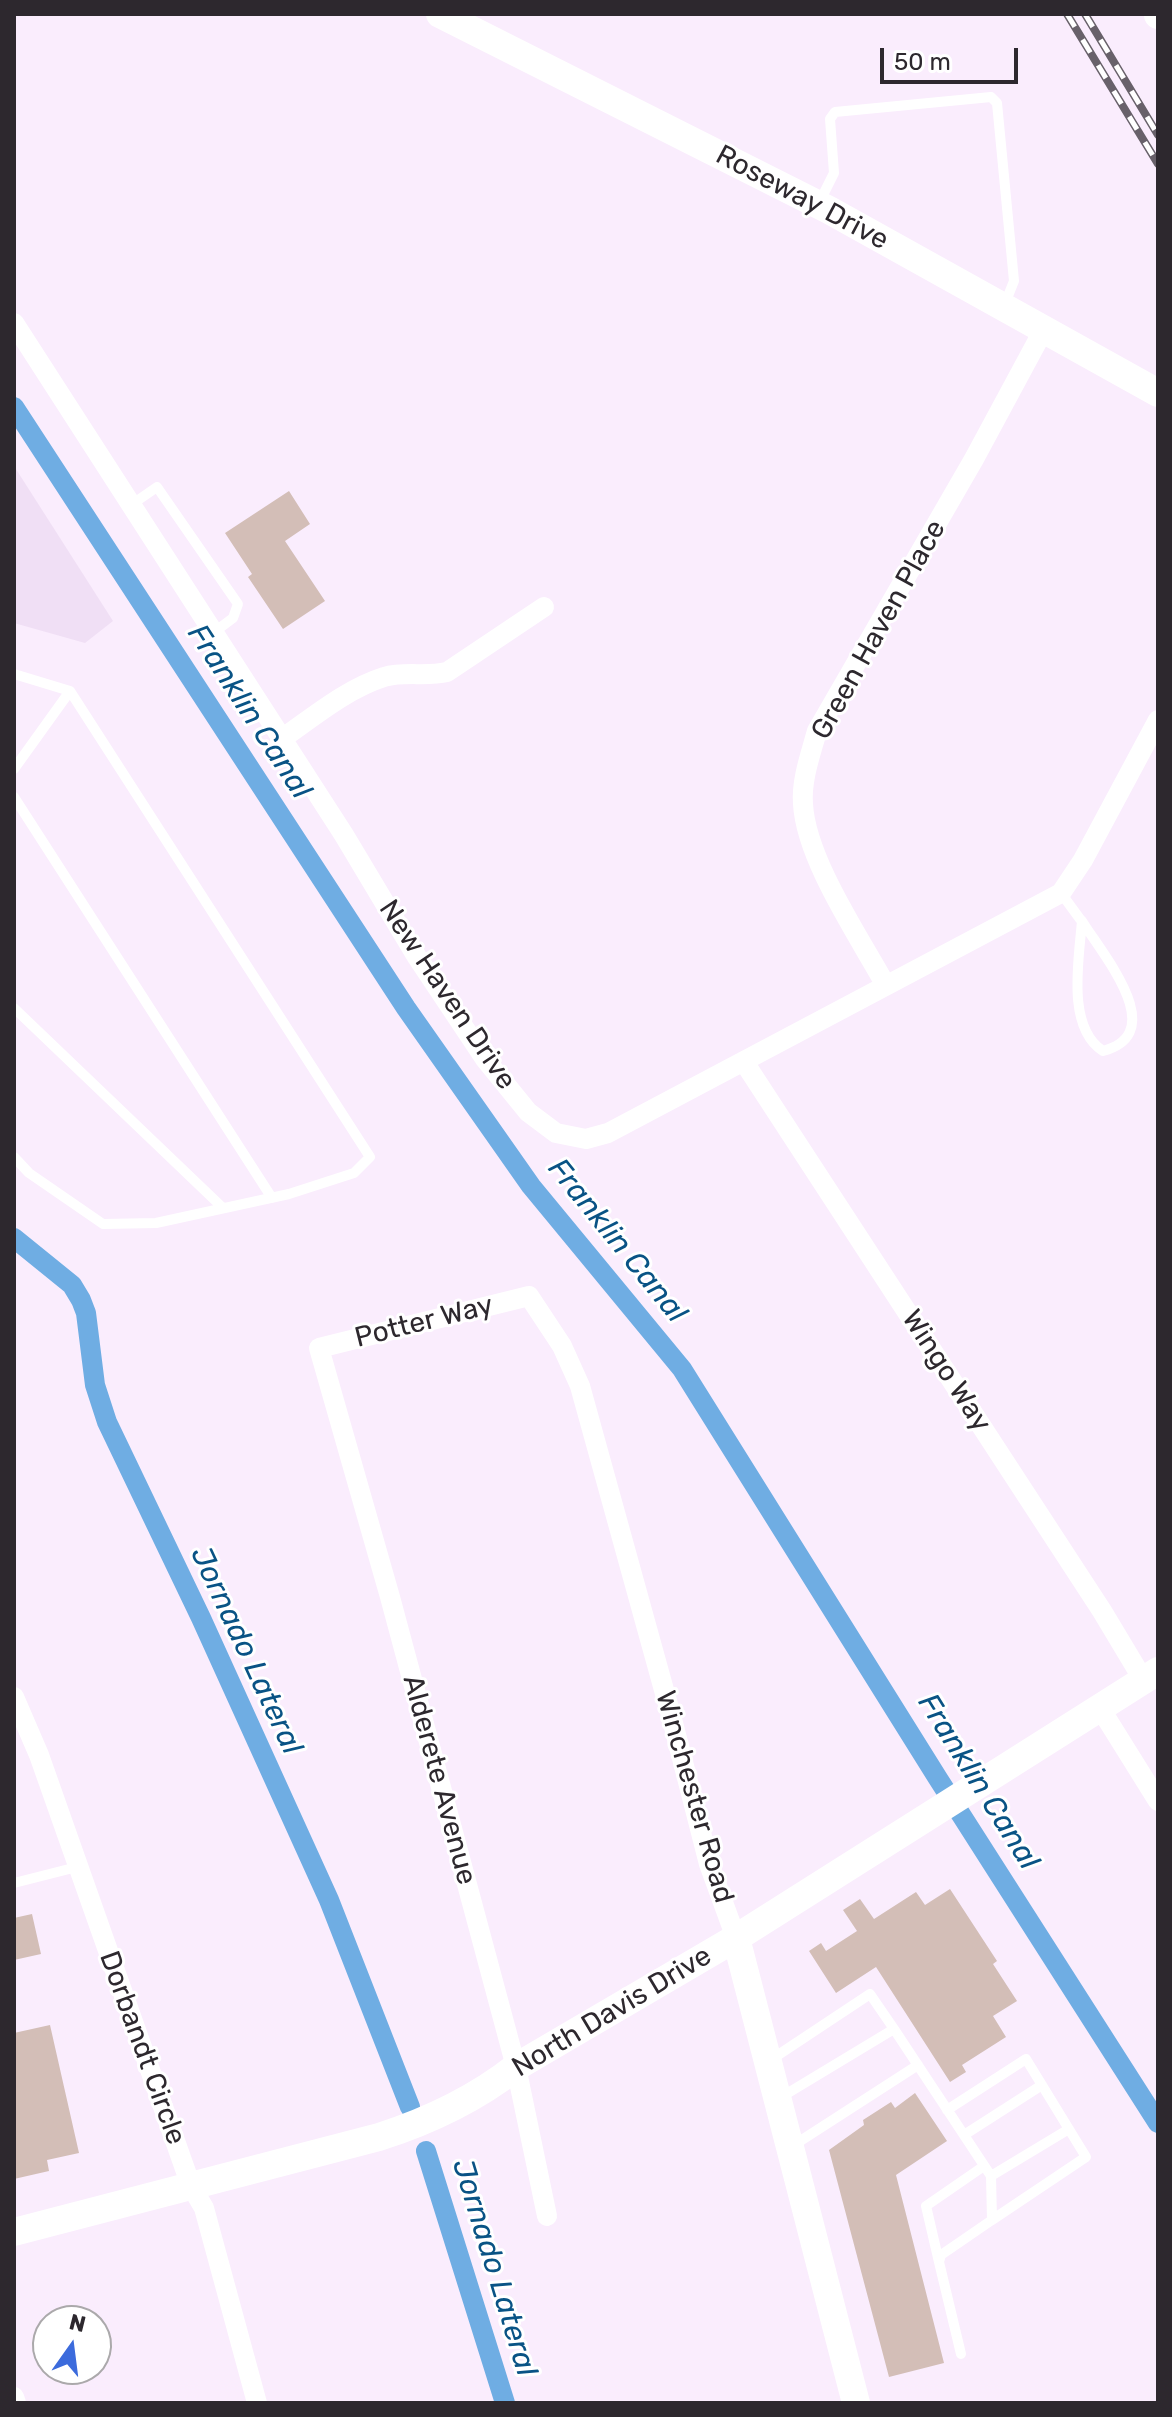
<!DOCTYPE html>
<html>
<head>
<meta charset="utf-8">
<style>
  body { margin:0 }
  #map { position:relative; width:1172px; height:2417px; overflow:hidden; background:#faedfd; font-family:Rubik,sans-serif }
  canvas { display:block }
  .frame { position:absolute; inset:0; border:16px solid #2d282e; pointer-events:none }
  .north { position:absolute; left:32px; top:2305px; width:80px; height:80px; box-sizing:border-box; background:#fff; border:2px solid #aba9ab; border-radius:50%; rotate:14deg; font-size:22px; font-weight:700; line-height:32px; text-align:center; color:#2d282e }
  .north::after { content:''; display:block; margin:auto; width:28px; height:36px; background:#3c6bdc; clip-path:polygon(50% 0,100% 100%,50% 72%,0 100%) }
  .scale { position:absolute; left:880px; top:48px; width:138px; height:36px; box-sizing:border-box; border:4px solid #2d282e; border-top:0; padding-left:10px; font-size:24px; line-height:28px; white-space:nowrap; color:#2d282e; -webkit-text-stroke:6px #fff; paint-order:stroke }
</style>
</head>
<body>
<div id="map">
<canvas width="1172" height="2417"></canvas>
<div class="frame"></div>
<div class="north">N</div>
<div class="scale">50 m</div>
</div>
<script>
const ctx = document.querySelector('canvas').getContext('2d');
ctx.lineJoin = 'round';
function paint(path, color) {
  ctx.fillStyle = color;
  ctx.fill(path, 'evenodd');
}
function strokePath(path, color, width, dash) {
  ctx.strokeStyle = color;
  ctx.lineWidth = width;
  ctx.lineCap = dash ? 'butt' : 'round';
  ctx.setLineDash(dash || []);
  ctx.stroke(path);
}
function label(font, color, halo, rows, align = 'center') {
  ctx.font = font + ' Rubik,sans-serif';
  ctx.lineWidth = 6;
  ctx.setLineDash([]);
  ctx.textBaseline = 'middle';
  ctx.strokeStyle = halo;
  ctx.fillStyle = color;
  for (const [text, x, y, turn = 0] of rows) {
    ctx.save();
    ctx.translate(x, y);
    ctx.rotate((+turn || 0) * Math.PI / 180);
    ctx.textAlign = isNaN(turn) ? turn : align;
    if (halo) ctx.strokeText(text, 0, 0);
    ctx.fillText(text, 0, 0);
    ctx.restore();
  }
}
paint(new Path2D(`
  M14,466L113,621L85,643L14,623Z`), '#f0dff5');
strokePath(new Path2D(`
  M14,407L406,1008L531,1186L682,1369L937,1777L1158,2123
  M14,1238L72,1285L81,1300L86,1313L95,1385L107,1422L201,1618L329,1900L410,2107
  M426,2151L505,2403`), '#6fade3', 20);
paint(new Path2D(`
  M289,491L310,524L285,541L325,601L283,629L248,577L252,574L225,533Z
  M950,1889L997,1961L993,1964L1017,2001L993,2016L1006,2037L962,2065L966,2072L950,2082L876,1967L836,1993L809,1951L821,1943L826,1951L857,1931L843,1910L860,1899L874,1919L916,1892L925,1905Z
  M32,1914L41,1954L14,1960V1918Z
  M50,2025L79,2153L47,2160L49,2171L14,2179V2033Z
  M915,2093L947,2141L896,2175L944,2363L889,2377L829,2150L864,2125L863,2120L891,2102L895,2108Z`), '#d3beb7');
strokePath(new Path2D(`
  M819,203L834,173L830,119L835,112L991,97L997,103L1014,281L1004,306
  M131,505L157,487L238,604L233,618L213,633
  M14,674L70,691L370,1157L354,1173L289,1194L156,1223L103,1224L29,1173L14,1157
  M14,769L70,691
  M14,797L272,1198
  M1061,893L1080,919L1082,921C1102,954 1171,1033 1103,1051C1066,1027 1079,959 1082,921
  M14,1008L223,1208
  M14,1883L77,1867
  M769,2061L870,1994L894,2029
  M778,2099L894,2029L991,2176L992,2220L941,2255L939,2262L961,2354
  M947,2110L1026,2059L1086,2157L992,2220
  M964,2135L1042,2085
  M794,2145L918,2065
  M991,2176L1069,2129
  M939,2262L926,2206L984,2166`), '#fff', 10);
strokePath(new Path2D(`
  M14,323L344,835L417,957L485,1059L528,1112L556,1133L586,1139L608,1133L1061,893L1083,860L1158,720
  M280,740C312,718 346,689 384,677C405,671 426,677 447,672L544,607
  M885,984C858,935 806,859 803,804C801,780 811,753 817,731L974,459L1044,329
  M744,1062L1102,1611L1144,1681
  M14,1697L39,1755L191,2186L204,2208L257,2403
  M1100,1708L1158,1801
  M547,2216L516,2067L390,1597L319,1348L529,1296L562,1346L580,1386L672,1719L709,1864L736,1938
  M14,2397L16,2403`), '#fff', 20);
strokePath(new Path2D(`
  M440,14L829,210L1158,393
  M1158,14V15
  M736,1938L856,2403
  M14,2232L379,2137C429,2121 474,2100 516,2067L736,1938L1158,1671`), '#fff', 28);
const rail = new Path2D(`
  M1067,14L1158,164
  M1085,14L1158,135`);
strokePath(rail, '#68616a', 8);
strokePath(rail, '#fff', 5, [15]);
label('28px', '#2d282e', '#fff', [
  ["Roseway Drive",802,198,28],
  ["Green Haven Place",879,630,-61],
  ["New Haven Drive",447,995,56],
  ["Potter Way",424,1322,-14],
  ["Wingo Way",946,1371,57],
  ["Alderete Avenue",439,1780,75],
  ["Winchester Road",694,1797,74],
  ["North Davis Drive",612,2012,-31],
  ["Dorbandt Circle",142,2048,70]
]);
label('italic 30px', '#095385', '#fff', [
  ["Franklin Canal",249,712,57],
  ["Franklin Canal",617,1241,51],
  ["Jornado Lateral",246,1651,65],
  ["Franklin Canal",978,1782,58],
  ["Jornado Lateral",494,2268,73]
]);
</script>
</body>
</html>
